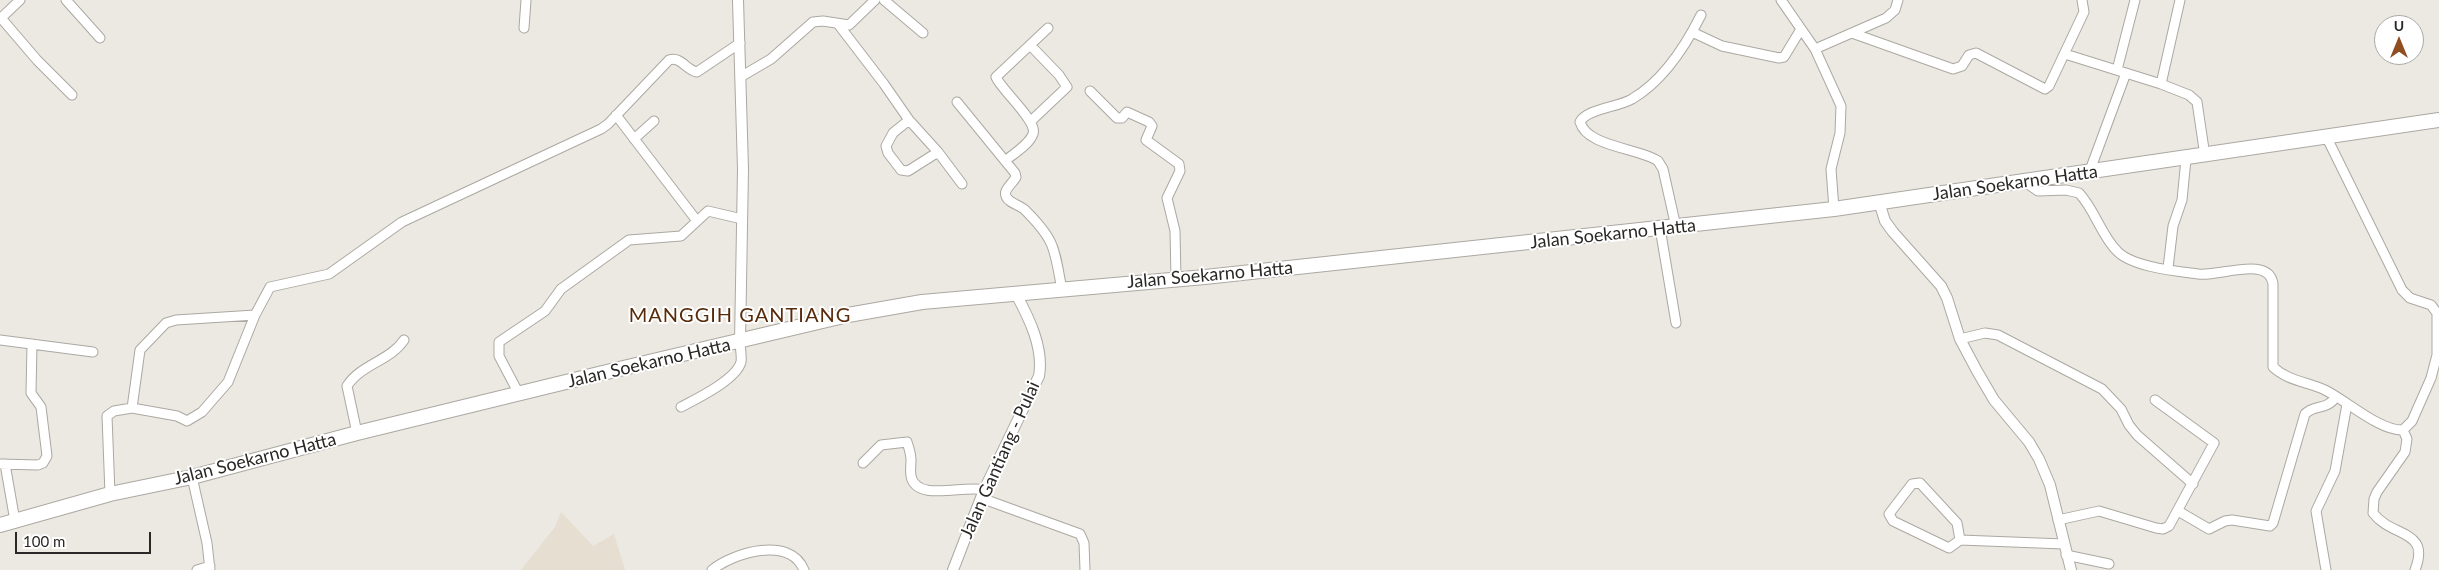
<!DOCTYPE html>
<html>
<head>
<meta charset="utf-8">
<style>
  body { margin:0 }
  #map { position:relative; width:2439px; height:570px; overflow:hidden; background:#ece8e2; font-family:Lato,sans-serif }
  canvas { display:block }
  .north { position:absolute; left:2374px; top:15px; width:50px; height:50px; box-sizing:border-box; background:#fff; border:1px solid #aaa9a8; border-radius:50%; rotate:0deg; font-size:14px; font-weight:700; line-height:20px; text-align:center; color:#2a2826 }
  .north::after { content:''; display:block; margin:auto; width:18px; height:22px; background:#904d1f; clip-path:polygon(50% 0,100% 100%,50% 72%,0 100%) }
  .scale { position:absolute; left:15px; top:532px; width:136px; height:22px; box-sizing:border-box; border:2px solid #2a2826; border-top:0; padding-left:6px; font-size:15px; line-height:18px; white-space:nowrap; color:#2a2826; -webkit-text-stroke:4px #fff; paint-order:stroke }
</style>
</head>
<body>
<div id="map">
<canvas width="2439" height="570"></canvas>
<div class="north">U</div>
<div class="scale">100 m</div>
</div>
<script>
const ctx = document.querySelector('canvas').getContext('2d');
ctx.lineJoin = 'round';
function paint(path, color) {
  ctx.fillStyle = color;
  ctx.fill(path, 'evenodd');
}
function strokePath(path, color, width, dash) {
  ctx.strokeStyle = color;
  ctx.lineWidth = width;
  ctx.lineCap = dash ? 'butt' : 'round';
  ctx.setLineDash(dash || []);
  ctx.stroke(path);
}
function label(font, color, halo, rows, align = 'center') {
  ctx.font = font + ' Lato,sans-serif';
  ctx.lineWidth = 4;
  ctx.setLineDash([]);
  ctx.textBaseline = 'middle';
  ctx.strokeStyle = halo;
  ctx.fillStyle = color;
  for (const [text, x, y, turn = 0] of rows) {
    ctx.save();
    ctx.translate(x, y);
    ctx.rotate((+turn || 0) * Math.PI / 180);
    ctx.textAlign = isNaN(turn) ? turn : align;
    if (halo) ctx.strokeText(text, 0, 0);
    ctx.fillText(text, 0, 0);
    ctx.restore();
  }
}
paint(new Path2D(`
  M561,512L593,546L614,534L625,570H521L555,527Z`), '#e6ded1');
const minor = new Path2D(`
  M66,0L100,38
  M884,0L923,33
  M1781,0L1815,49L1841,106L1840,133L1831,169L1834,209
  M2180,0L2161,84L2189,95L2197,102L2205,156
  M1,18L37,60L72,95
  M0,19L20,0
  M838,24L884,84L909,120L938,152L962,184
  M524,28L526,0
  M1692,32L1722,46L1779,58L1784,57L1801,29
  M1852,33L1953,69L1962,66L1969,55L1976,53L2045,89L2049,86L2084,12L2082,0
  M1030,45L1059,75L1067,87L1031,121
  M1815,49L1886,18L1895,10L1898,0
  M2065,54L2161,84
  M2117,70L2135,0
  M742,76L771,59L813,22L823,21L849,25L875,0
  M1090,91L1117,118H1122L1127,112L1149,122L1152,126L1146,140L1179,164L1180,171L1167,198L1175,231L1176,279
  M957,102L1015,173L1016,177C1013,183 1003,190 1006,196C1008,203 1020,205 1025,210C1056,241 1054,248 1062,290
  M616,115L697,221
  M909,120L893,133L886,146L888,153L901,170L908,171L938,152
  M634,139L654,121
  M1005,161C1013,154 1029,145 1033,134C1038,121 1002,91 996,77L1048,28
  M2089,173L2126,73
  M2025,182L2038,191L2066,190L2079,193C2095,210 2101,235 2117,251C2132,267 2176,271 2198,274C2219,277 2269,255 2273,284V367C2288,381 2308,382 2325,390C2347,401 2380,431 2403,430L2412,421L2431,378L2437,355V313L2431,305L2410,298L2402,290L2327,138
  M1676,227L1663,169L1658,161C1639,148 1587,147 1580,122C1586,109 1619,107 1632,99C1663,81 1685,47 1701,15
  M1660,228L1676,323
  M2168,268L2173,226L2182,200L2186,159
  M1960,339L1985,333L1998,335L2102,389L2121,409L2129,425L2137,435L2193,484
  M0,340L93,352
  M519,394L499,356V342L545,311L561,289L629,240L681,236L708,211L742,219
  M681,407C696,399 736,380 741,362C742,356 740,348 740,342
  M132,408L177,416L187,421L202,412L228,382L255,315
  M2403,430L2407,439L2405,452L2377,492L2374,499L2373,513C2392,538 2431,529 2415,570
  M357,433L347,386C361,364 390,361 404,340
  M863,463L881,445L907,442C909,448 911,454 911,460C911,465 910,471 911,476C916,503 966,484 984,490
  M0,464L38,465L43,463L47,456L41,407L31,393L32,344
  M5,464L15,521
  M192,477L207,543L210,570
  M110,494L107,416L114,411L132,408L140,350L166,323L176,320L255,315L270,287L329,274L402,222L601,129L608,124L669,60C681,56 686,70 697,72L740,43
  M981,498L1080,534L1084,543L1085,570
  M2178,511L2209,529L2225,521L2232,520L2270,526L2273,523L2305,414C2314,404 2326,411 2336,397
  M2058,520L2099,511L2156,528L2163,529L2169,526L2214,443L2155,400
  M1960,540L1957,523L1920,483L1912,484L1889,514L1893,521L1949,548L1960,540L2064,544
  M2066,555L2109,564
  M197,570L210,566
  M712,570C733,553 790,535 804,570
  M2326,570L2316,511L2335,471L2347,404`);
const tertiary = new Path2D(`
  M738,0L743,169L740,342
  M1879,202L1885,221L1893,232L1941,286L1947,298L1960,339L1977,371L1994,400L2029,442L2039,459L2050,485L2071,570
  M953,570L984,490L1039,376C1044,348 1029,318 1016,294`);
const trunk = new Path2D(`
  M0,525L110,494L192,477L357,433L615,370L848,315L922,302L1205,277L1834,209L2439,120`);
strokePath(minor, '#aca8a2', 11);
strokePath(tertiary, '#aca8a2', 12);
strokePath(trunk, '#aca8a2', 16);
strokePath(minor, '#fff', 9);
strokePath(tertiary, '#fff', 10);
strokePath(trunk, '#fff', 14);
label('18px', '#2a2826', '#fff', [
  ["Jalan Soekarno Hatta",2015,183,-8],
  ["Jalan Soekarno Hatta",1613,234,-6],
  ["Jalan Soekarno Hatta",1210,275,-5],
  ["Jalan Soekarno Hatta",649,363,-13],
  ["Jalan Soekarno Hatta",255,459,-14],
  ["Jalan Gantiang - Pulai",1000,460,-66]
]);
ctx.letterSpacing = '1px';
label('20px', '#582a0a', '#fff', [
  ["MANGGIH GANTIANG",740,316]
]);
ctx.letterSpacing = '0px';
</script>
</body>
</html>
